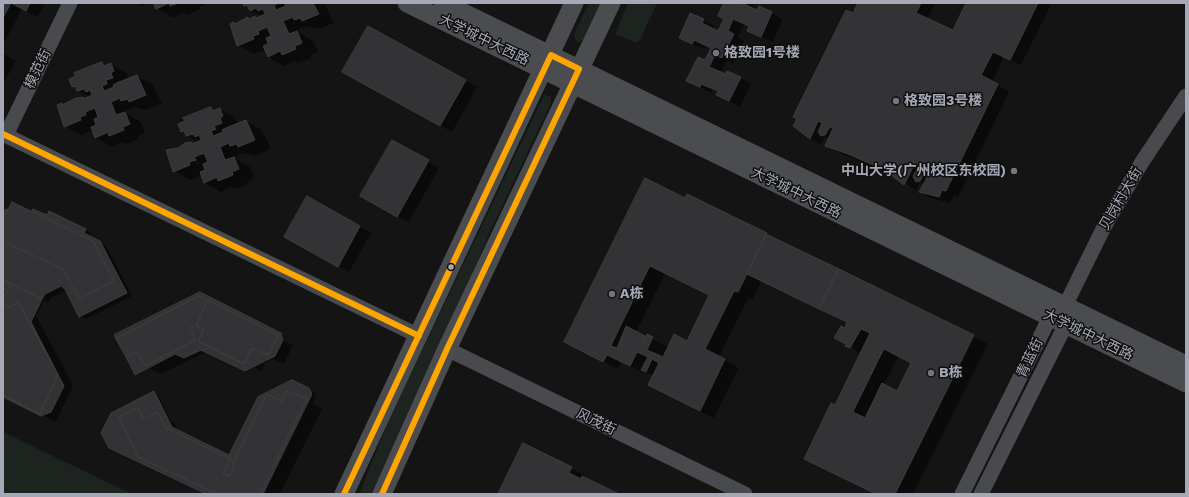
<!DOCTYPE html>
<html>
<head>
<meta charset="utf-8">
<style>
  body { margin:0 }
  #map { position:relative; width:1189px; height:497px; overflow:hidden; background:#141414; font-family:"Work Sans",sans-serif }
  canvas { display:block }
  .frame { position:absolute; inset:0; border:4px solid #a5a9b5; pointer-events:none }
</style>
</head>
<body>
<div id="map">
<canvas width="1189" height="497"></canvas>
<div class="frame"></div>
</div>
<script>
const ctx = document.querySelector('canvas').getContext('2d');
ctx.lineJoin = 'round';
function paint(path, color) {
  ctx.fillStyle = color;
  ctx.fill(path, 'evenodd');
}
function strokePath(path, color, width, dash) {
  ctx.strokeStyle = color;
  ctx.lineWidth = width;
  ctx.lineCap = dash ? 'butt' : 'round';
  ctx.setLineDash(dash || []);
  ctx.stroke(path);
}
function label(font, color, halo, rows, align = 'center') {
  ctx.font = font + ' "Work Sans","Noto Sans SC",sans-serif';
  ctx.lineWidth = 3;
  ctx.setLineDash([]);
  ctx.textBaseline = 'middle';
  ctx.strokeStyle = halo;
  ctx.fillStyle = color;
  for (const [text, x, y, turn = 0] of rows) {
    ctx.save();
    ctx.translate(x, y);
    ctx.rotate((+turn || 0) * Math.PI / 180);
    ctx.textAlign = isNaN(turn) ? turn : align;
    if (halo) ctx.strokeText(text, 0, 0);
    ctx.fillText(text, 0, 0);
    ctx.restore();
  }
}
paint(new Path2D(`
  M589,3H601L583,40L578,42L575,39L574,34Z
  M628,3H657L640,40L636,43L615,34Z
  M544,95L551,97V103L489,234L468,287L371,494H359L389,420Z
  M3,432L132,494H3Z`), '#1d231e');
paint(new Path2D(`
  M3,3H45L37,17L22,9L3,45Z
  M136,3H150L142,6Z
  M155,3H206V4L199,7L200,9L187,15L183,13L173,18L157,8Z
  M244,3H324L334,23L318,29L306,26L298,30L300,33L313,41L318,52L310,55L311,58L298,63L295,61L284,66L268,57L266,50L253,54L238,45L236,25L248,18L262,16L250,10Z
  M725,3H754L752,9L757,11L759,7L783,19L772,42L749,30L750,27L744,24L738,38L744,41L733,64L726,61L721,73L740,78L751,84L740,107L717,95L718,92L713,90L711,93L688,81L705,61L711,49L705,46L704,49L691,43L703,20L714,26L713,30L719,32L725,19Z
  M859,3H935L927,19L953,31L967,3H1052L1021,65L1004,57L992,82L1009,92L958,197L954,195L950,203L931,198L920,192L924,185L920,182L916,190L890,173L837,152L826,146L829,139L825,137L821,144L810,138L854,15Z
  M368,27L477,87L452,132L354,78Z
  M3,53L16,61L3,84Z
  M102,63L107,66L111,64L126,73L129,79L137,76L153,85L162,104L146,110L134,107L126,111L127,114L141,122L145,133L138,136L139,139L126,144L122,142L112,147L96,138L93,130L81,135L65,126L62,105L90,97L73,87Z
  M211,108L216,111L220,109L235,118L238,124L246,121L262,130L271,149L255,156L243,153L235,156L236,159L250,167L254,178L247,181L248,184L235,189L231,187L221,192L205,183L202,175L190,180L174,171L178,149L191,143L194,145L199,143L182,132ZM193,156H195L199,164L197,165Z
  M428,161L439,168L409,222L362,196Z
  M687,195L988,344L913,494H876L819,466L835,406L861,354L836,338L845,329L848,323L761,281L752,300L748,298L719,357L739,368L714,418L649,385L654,376L645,371L644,373L621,362L618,369L565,342ZM665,274L710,295L687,342L668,347L647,336L646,337L636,332ZM898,357L912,363L898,392L884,385Z
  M307,198L371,233L349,272L296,243Z
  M39,214L86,230L91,233L89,237L106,246L132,296L86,319L80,316L66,290L51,298L49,302L44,300L36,316L73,385L56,422L3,396V217Z
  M200,293L283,335L285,341L293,345L284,364L273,359L265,363L261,372L255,368H251L252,369L247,372L206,352L161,374L150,368L137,375L136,374Z
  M308,389L313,391L316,396L312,404L322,409L280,494H204L114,450L154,392L158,394L170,420L174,422L179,432L229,456Z
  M572,468L587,477L586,479L617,494H499Z`), '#0007');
const building = new Path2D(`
  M3,3H30L26,11L11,3L3,18Z
  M154,3H179L170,6L169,3L156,9Z
  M243,3H279L274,5L276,10L286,6L285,4L289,3H313L319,14L302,21L300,18L294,20L293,17L283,21L289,34L297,31L302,43L295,46L296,49L282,55L280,51L268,57L263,46L268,44L266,38L271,36L267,27L258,31L259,34L253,36L254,39L237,46L230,24L234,22L235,24L248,17L249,19L255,16L256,18L265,14L263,9L258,11L256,8L250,11L247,5L244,6Z
  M724,3H742L757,10L759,6L772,12L761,37L747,31L749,26L733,19L728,31L734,34L722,58L715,55L709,67L726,74L727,71L741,77L729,101L716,95L718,91L701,84L700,87L686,81L698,57L705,60L711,48L694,40L692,44L679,38L690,13L704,19L702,23L718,31L724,19L718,16Z
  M858,3H921L916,13L953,30L966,3H1038L1010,60L993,52L981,75L998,84L946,191L942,190L939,197L919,192L929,174L925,172L920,181L916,182L913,177L917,168L913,167L904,185L885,170L848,154L825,146L833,128L830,127L825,135L821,136L818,132L822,123L818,121L810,139L793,126L797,119L793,117L846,10L853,13Z
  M368,26L466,80L440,126L342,72Z
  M102,62L104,66L111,63L114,71L111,73L113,78L106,80L107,84L102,86L104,91L114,87L113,85L119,82L137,75L146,95L129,102L128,99L121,101L120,98L111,102L116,115L125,112L130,124L123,127L124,130L109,136L108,132L95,138L91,127L96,125L94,119L98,117L95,108L85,112L86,115L80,117L81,120L64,127L57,105L62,103V105L76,98L83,97V99L92,95L90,90L86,92L84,89L77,91L75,86L72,87L69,79L76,76L74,73Z
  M211,107L213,111L220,108L223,116L220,118L222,123L214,126L216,129L211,131L213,136L223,132L222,130L228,127L246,120L255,140L238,147L237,144L230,146L229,143L220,147L225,160L234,157L239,169L232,172L233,175L218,181L217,177L204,183L200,172L205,170L203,164L208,162L204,153L194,157L196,160L189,162L190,165L173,172L166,150L178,148L185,143L192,142V144L201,140L199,135L195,137L193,134L186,136L184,131L181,132L178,124L185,121L183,118Z
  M392,140L429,160L397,217L360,196Z
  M645,178L685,198L687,194L767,233L738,292L734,291L705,349L725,359L700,411L648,385L659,363L652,359L646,372L641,370L648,357L637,352L630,366L607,355L603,362L564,342ZM650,266L709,295L687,341L674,334L663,357L647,350L653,337L647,334L641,346L645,336L626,326L617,348L611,346Z
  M307,196L360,226L338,267L284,237Z
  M12,202L93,241L114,281L79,299L64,270L3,241V220Z
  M6,209L8,210L3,220V214Z
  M33,209L47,215L49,211L86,229L84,233L100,241L127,293L79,317L65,289L61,286L45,294L42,299L3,280V241L64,270L79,299L114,281L93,241L32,211Z
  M766,234L839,269L819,309L747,274Z
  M839,269L974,335L895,494H876L804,459L831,403L835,405L870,333L861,329L850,348L845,346L846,344L834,338L841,326L845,328L847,322L819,309ZM884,349L911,363L897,391L882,383L865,418L853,412Z
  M3,280L11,284L5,296L3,295Z
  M11,284L42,299L31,322L64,386L51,412L41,416L3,397V395L19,403L20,401L19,404L40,414L58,375L18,302L7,308L3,300V295L5,296Z
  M200,292L281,333L283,340L275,356L245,371L201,350L184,358L175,354L135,375L126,357L137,352L145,366L196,340L189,328L195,325L204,329L198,341L244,364L252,348L268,355L278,335L199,296L116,339L114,335Z
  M199,296L208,300L196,326L189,328L196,340L145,366L137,352L126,357L116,339Z
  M3,300L7,308L18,302L58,375L40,414L19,404L21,401L19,403L3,395Z
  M208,301L278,335L268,355L252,348L244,364L198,341L204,329L196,326Z
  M292,380L309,388L312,394L263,494H260L266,480L307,399L287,391L282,402L267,394L232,466L234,467L229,476L223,474L231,459L166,428L158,412L143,419L138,408L119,417L138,457L217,494H206L109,448L101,433L111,413L154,391L172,427L229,455L258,397Z
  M287,391L307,399L260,494H217L138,457L119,417L138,408L143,419L158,412L166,428L231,459L223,474L229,476L234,467L232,466L267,394L282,402Z
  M523,443L572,467L569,473L581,479L582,476L619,494H498Z`);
paint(building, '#333335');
strokePath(building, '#3d3d40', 1);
strokePath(new Path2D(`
  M3,134L419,336
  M6,135L70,3
  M447,349L745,494
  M962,494L1050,317L1065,306L1104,227L1142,162L1186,96
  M981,494L1066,324L1065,315`), '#494a4d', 15);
strokePath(new Path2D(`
  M407,3L1186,383
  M443,3L1186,365
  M344,494L574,3
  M382,494L447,349L611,3`), '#4b4c4f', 19);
strokePath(new Path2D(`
  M3,134L419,336
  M344,494L551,55L579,69L447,349L382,494`), '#ffa500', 6);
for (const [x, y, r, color] of [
  [716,53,4,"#72757d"],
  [896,101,4,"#72757d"],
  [1014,171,4,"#72757d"],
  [451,267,3.5,"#a5a9b5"],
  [612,294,4,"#72757d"],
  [931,373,4,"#72757d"]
]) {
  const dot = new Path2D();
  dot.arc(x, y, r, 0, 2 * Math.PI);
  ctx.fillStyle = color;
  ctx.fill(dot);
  strokePath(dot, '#0f0e10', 1.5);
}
label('14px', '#a5a9b5', '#0f0e10', [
  ["大学城中大西路",484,40,26],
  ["模范街",38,69,-64],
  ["大学城中大西路",796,193,26],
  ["贝岗村大街",1121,199,-60],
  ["大学城中大西路",1088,335,26],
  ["青蓝街",1030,358,-64],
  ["风茂街",596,422,26]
]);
label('bold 14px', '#a5a9b5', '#0f0e10', [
  ["格致园1号楼",724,53],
  ["格致园3号楼",904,101],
  ["中山大学(广州校区东校园)",1006,171,"right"],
  ["A栋",620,294],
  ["B栋",939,373]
], 'left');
</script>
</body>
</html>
